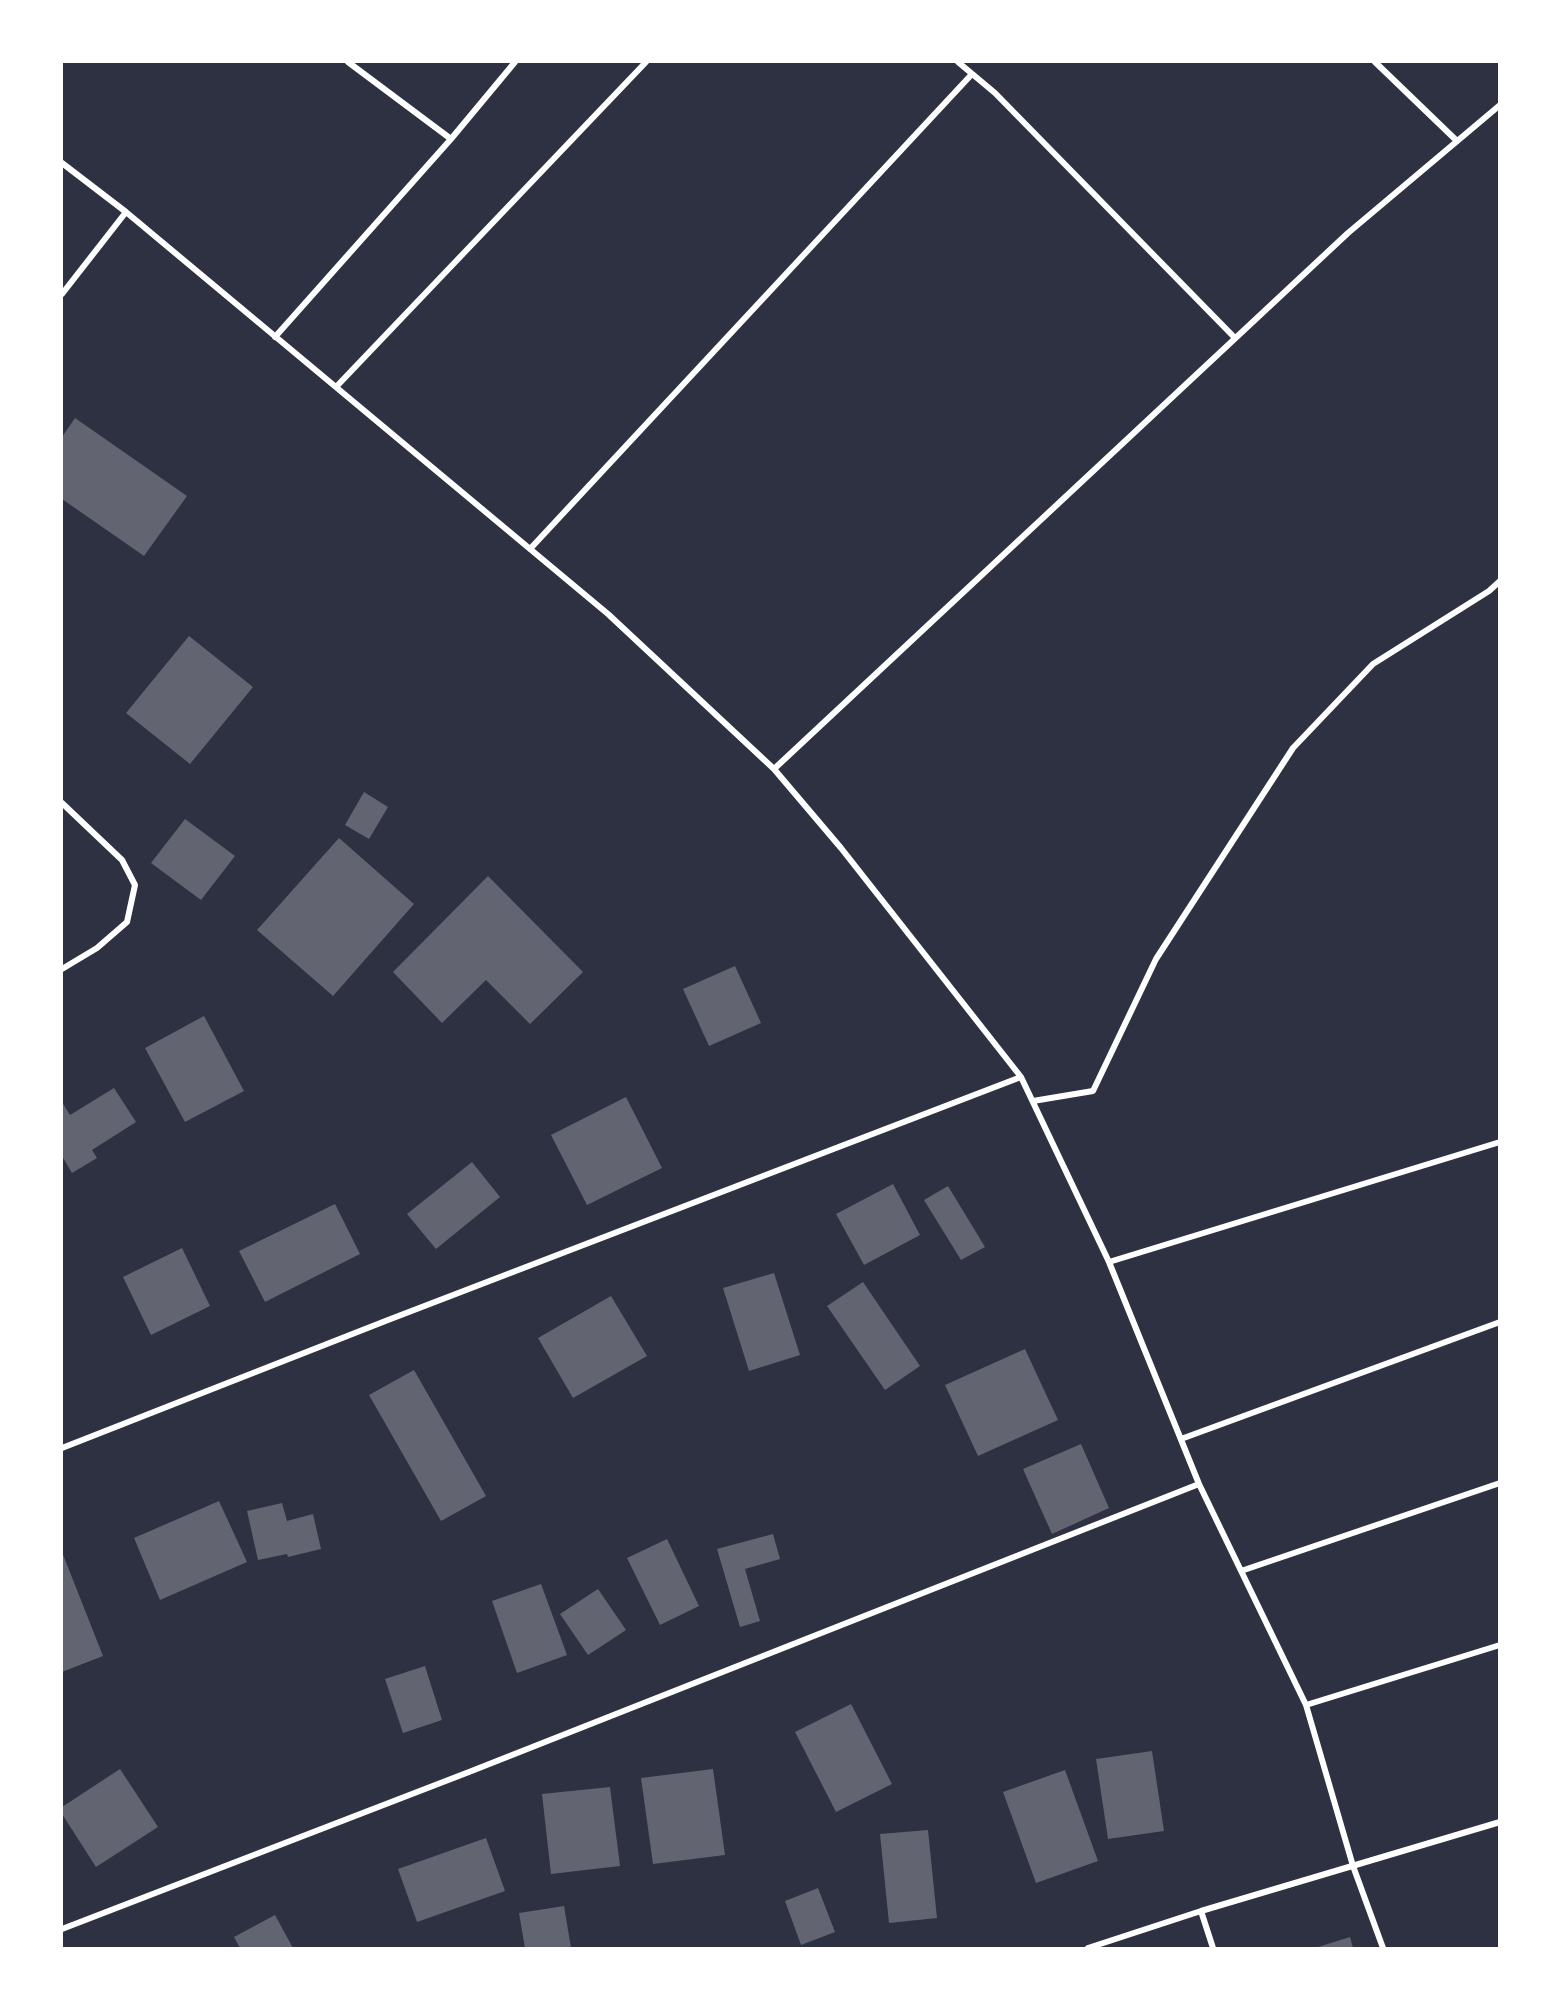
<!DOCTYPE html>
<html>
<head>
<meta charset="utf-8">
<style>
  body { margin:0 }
  #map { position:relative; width:1561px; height:2010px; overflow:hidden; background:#2d3142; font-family:"Noto Sans",sans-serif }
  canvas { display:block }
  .frame { position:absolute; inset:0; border:63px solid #fff; pointer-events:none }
</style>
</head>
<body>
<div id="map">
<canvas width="1561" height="2010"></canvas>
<div class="frame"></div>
</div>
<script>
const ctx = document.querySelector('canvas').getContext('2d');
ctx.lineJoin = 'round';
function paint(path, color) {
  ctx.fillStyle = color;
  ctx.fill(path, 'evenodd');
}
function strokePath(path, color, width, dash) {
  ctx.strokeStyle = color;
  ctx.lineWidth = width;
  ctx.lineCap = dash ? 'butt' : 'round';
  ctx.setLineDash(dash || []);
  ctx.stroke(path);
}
paint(new Path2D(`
  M75,418L187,496L144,556L62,499V437Z
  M189,636L253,687L190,764L126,713Z
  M364,792L388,807L369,839L345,825Z
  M185,819L235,856L201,900L151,863Z
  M339,838L414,904L333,996L257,930Z
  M488,876L583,972L530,1024L486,980L442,1023L393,972Z
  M735,966L761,1023L709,1046L683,989Z
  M204,1016L244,1091L185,1122L145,1048Z
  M114,1088L136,1122L92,1150L97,1158L72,1173L62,1156V1102L70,1115Z
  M626,1097L662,1168L587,1205L551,1135Z
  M472,1162L500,1197L436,1249L407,1214Z
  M893,1184L920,1235L864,1265L836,1214Z
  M948,1186L985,1247L961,1260L924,1200Z
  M335,1204L360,1254L265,1302L239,1251Z
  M182,1248L210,1306L151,1335L123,1277Z
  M774,1273L800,1355L749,1371L723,1288Z
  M863,1282L920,1366L885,1390L827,1306Z
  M611,1296L647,1356L573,1398L538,1338Z
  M1025,1349L1058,1420L978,1456L945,1385Z
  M414,1370L486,1496L441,1521L369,1395Z
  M1081,1444L1109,1508L1052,1534L1023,1469Z
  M219,1501L247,1562L160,1600L134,1538Z
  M282,1503L287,1521L313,1514L321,1549L288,1557L287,1554L258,1560L247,1511Z
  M773,1534L780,1559L745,1569L760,1621L740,1627L717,1549Z
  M667,1539L699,1606L660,1625L627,1558Z
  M62,1552L103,1656L62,1672Z
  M541,1584L567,1655L517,1673L492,1601Z
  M598,1589L626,1630L588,1655L560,1614Z
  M425,1666L442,1720L403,1733L385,1679Z
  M851,1704L892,1784L836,1812L795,1732Z
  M1152,1751L1164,1831L1108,1839L1096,1759Z
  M120,1769L158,1827L96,1867L62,1814V1807Z
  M713,1769L725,1855L653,1864L641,1778Z
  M1065,1770L1098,1861L1036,1883L1003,1792Z
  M610,1787L620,1866L551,1874L542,1794Z
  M928,1830L937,1918L889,1923L880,1834Z
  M486,1838L505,1891L417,1922L398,1869Z
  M818,1888L835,1932L801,1945L785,1901Z
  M564,1906L571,1948H525L519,1913Z
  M275,1915L293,1948H240L234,1937Z
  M1350,1937L1353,1948H1315Z`), '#626471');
strokePath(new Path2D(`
  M348,62L451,139
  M958,62L995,93L1235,338
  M1375,62L1457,141
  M62,163L126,212L608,614L774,769L841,848L1021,1077L1109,1262L1199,1484L1306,1705L1353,1866L1383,1948
  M62,294L126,212
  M275,337L451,139L515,62
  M336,387L646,62
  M530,549L972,74
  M774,769L1348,233L1500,105
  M62,803L122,860L135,885L127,922L97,948L62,969
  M1033,1101L1093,1091L1156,959L1293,748L1373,664L1489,591L1500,581
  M1109,1262L1500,1142
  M1181,1439L1500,1322
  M62,1448L388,1320L1021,1077
  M1241,1571L1500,1483
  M1306,1705L1500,1645
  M1201,1911L1213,1948
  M62,1929L469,1772L1199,1484
  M1088,1948L1201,1911L1500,1822`), '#fff', 6);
</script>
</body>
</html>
